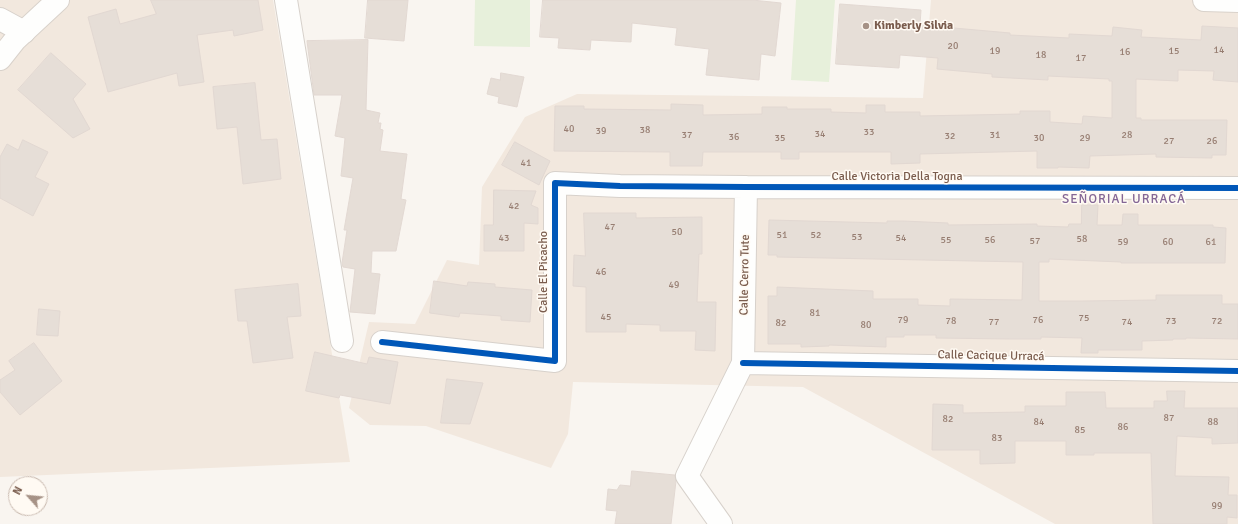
<!DOCTYPE html>
<html>
<head>
<meta charset="utf-8">
<style>
  body { margin:0 }
  #map { position:relative; width:1238px; height:524px; overflow:hidden; background:#f9f5f0; font-family:Signika,sans-serif }
  canvas { display:block }
  .north { position:absolute; left:8px; top:476px; width:40px; height:40px; box-sizing:border-box; background:#fffaf3; border:1px solid #cabbb1; border-radius:50%; rotate:297deg; font-size:11px; font-weight:700; line-height:16px; text-align:center; color:#7a5c4d }
  .north::after { content:''; display:block; margin:auto; width:14px; height:18px; background:#a69286; clip-path:polygon(50% 0,100% 100%,50% 72%,0 100%) }
</style>
</head>
<body>
<div id="map">
<canvas width="1238" height="524"></canvas>
<div class="north">N</div>
</div>
<script>
const ctx = document.querySelector('canvas').getContext('2d');
ctx.lineJoin = 'round';
function paint(path, color) {
  ctx.fillStyle = color;
  ctx.fill(path, 'evenodd');
}
function strokePath(path, color, width, dash) {
  ctx.strokeStyle = color;
  ctx.lineWidth = width;
  ctx.lineCap = dash ? 'butt' : 'round';
  ctx.setLineDash(dash || []);
  ctx.stroke(path);
}
function label(font, color, halo, rows, align = 'center') {
  ctx.font = font + ' Signika,sans-serif';
  ctx.lineWidth = 3;
  ctx.setLineDash([]);
  ctx.textBaseline = 'middle';
  ctx.strokeStyle = halo;
  ctx.fillStyle = color;
  for (const [text, x, y, turn = 0] of rows) {
    ctx.save();
    ctx.translate(x, y);
    ctx.rotate((+turn || 0) * Math.PI / 180);
    ctx.textAlign = isNaN(turn) ? turn : align;
    if (halo) ctx.strokeText(text, 0, 0);
    ctx.fillText(text, 0, 0);
    ctx.restore();
  }
}
paint(new Path2D(`
  M0,0H273L350,462L0,477Z
  M931,0H1238V524H1055L803,387L573,382L568,434L551,468L426,426L370,425L349,408L369,322L415,324L447,260L479,265L482,187L525,117L577,94L923,98Z`), '#f2e8de');
paint(new Path2D(`
  M475,0H530V47L474,46Z
  M796,0H835L829,82L791,80Z`), '#e7f0db');
const building = new Path2D(`
  M151,0H258L263,30L234,36L233,30L197,35L204,82L179,86L177,73L108,92L88,17L116,9L120,24L156,14Z
  M368,0H408L404,41L365,38Z
  M543,0H752L781,3L775,56L761,54L759,80L706,75L709,49L675,45L677,28L632,23L631,42L591,40L590,50L558,48L559,38L540,37Z
  M840,4L921,10L920,25L1010,33V35L1069,38V34L1112,36L1113,27L1142,30L1141,37L1201,40L1202,26L1238,28V82L1213,80L1214,71L1178,70V81L1136,79V118H1141V120H1227L1226,155H1212V158L1156,157V154L1090,156L1089,168L1058,167V168H1037V151L920,154V163L891,164V152H799V159H781V152H703L702,166H670V152L554,151L555,106H584V109L671,110V104L703,105V115L762,114V107H787V109H831V112L866,113V105H885V112H920V116L1020,114V111H1050V122L1082,124L1083,116L1112,118V81H1109V79L1048,76V80L992,77V74L937,69L938,58L900,55L899,68L836,64Z
  M368,40L366,110L380,113L378,123H381L380,129L383,130L380,151L407,154L401,199L406,200L396,251H372L371,273L380,274L375,314L350,312L355,269L343,267L342,263L347,230H344L353,178L341,176L345,138L335,136L342,95H314L307,41Z
  M51,53L86,84L73,99L90,129L73,138L18,90Z
  M501,73L524,77L517,107L498,103L499,97L487,94L491,78L500,80Z
  M255,83L261,140L277,139L281,179L243,184L237,127L217,129L213,87Z
  M23,140L48,152L35,177L49,184L33,216L0,198V157L7,144L18,150Z
  M515,142L550,161L539,185L502,165Z
  M494,190L536,191L531,205L538,208V224L524,223V251H484V225H493Z
  M1082,205H1098L1097,225H1122L1123,214H1138V225H1213V227L1226,228L1225,263H1121V262L1049,259V262H1039V301H1083L1156,300V295H1222V304H1238V339L1186,338V339H1173V340L1142,341V350H1098V353H1081L1082,338L1041,337V339H1009L936,338V335H904V337H886V347L829,345V346L801,347V344H768V296H777V287L873,291V299H918V305L950,306V299L1022,300L1023,262L777,257V255H768L769,220L887,223V221H903L948,223V225L1037,224V226L1068,227L1069,224H1081Z
  M584,213H636V218L702,217V254H699L697,302H716L715,351L695,350L696,331H660V325L626,324V332H586V287L573,286L574,255L585,256Z
  M434,281L467,286L468,282L495,284V287L532,290L530,322L501,320V316L460,313L459,317L430,313Z
  M298,284L301,316L287,317L293,358L253,363L247,321H238L235,290Z
  M39,309L60,311L58,336L37,335Z
  M34,343L62,381L20,415L0,392V380L15,370L9,361Z
  M315,352L367,364L369,357L398,362L390,404L340,395L339,398L306,391Z
  M447,379L483,383L470,424L441,423Z
  M1167,391H1185L1184,408H1238V443L1212,444V438L1177,436L1175,476L1229,477L1228,495H1237V518L1227,517V524H1153L1151,453H1094V455H1066V441H1015V463L980,464V450H932L933,404L963,405V413L1025,412V406H1066V392H1105L1106,408H1154V401H1167Z
  M632,471L675,475L676,481L671,524H615L617,511L606,510L608,489L617,490L620,485L630,486Z`);
paint(building, '#e6ded7');
strokePath(building, '#e2d8d2', 1);
const street = new Path2D(`
  M286,0L342,341
  M0,19L24,32
  M382,342L555,361V183L620,186L746,187L1238,188
  M743,363L1238,371
  M721,524L687,476L743,363L746,187`);
const secondary = new Path2D(`
  M1204,0L1238,1
  M0,59L15,40L58,0`);
strokePath(street, '#d7d1cb', 24);
strokePath(secondary, '#d9d2cb', 24);
strokePath(street, '#fefefd', 22);
strokePath(secondary, '#fefefd', 22);
strokePath(new Path2D(`
  M382,342L555,361V183L620,186L746,187L1238,188
  M743,363L1238,371`), '#0057b8', 6);
for (const [x, y, r, color] of [
  [866,26,4,"#a69286"]
]) {
  const dot = new Path2D();
  dot.arc(x, y, r, 0, 2 * Math.PI);
  ctx.fillStyle = color;
  ctx.fill(dot);
  strokePath(dot, '#fffaf3', 1.5);
}
label('10px', '#977e72', null, [
  ["20",953,46],
  ["14",1219,50],
  ["19",995,51],
  ["15",1174,51],
  ["16",1125,52],
  ["18",1041,55],
  ["17",1081,58],
  ["40",569,129],
  ["38",645,130],
  ["39",601,131],
  ["33",869,132],
  ["34",820,134],
  ["37",687,135],
  ["31",995,135],
  ["28",1127,135],
  ["32",950,136],
  ["36",734,137],
  ["35",780,138],
  ["30",1039,138],
  ["29",1085,138],
  ["27",1169,141],
  ["26",1212,141],
  ["41",526,163],
  ["42",514,206],
  ["47",610,227],
  ["50",677,232],
  ["51",782,235],
  ["52",816,235],
  ["53",857,237],
  ["43",504,238],
  ["54",901,238],
  ["58",1082,239],
  ["55",946,240],
  ["56",990,240],
  ["57",1035,241],
  ["59",1123,242],
  ["60",1168,242],
  ["61",1211,242],
  ["46",601,272],
  ["49",674,285],
  ["81",815,313],
  ["45",606,317],
  ["75",1084,318],
  ["79",903,320],
  ["76",1038,320],
  ["78",951,321],
  ["73",1171,321],
  ["72",1217,321],
  ["77",994,322],
  ["74",1127,322],
  ["82",781,323],
  ["80",866,325],
  ["87",1169,418],
  ["82",948,419],
  ["84",1039,422],
  ["88",1213,422],
  ["86",1123,427],
  ["85",1080,430],
  ["83",997,438],
  ["99",1217,506]
]);
label('bold 12px', '#7a5c4d', '#fffaf3', [
  ["Kimberly Silvia",874,26]
], 'left');
label('12px', '#7a5c4d', '#fffaf3', [
  ["Calle Victoria Della Togna",897,177],
  ["Calle El Picacho",544,272,-90],
  ["Calle Cerro Tute",745,275,-89],
  ["Calle Cacique Urracá",991,356,1]
]);
ctx.letterSpacing = '1px';
label('13px', '#846695', '#fffaf3', [
  ["SEÑORIAL URRACÁ",1124,200]
]);
ctx.letterSpacing = '0px';
</script>
</body>
</html>
